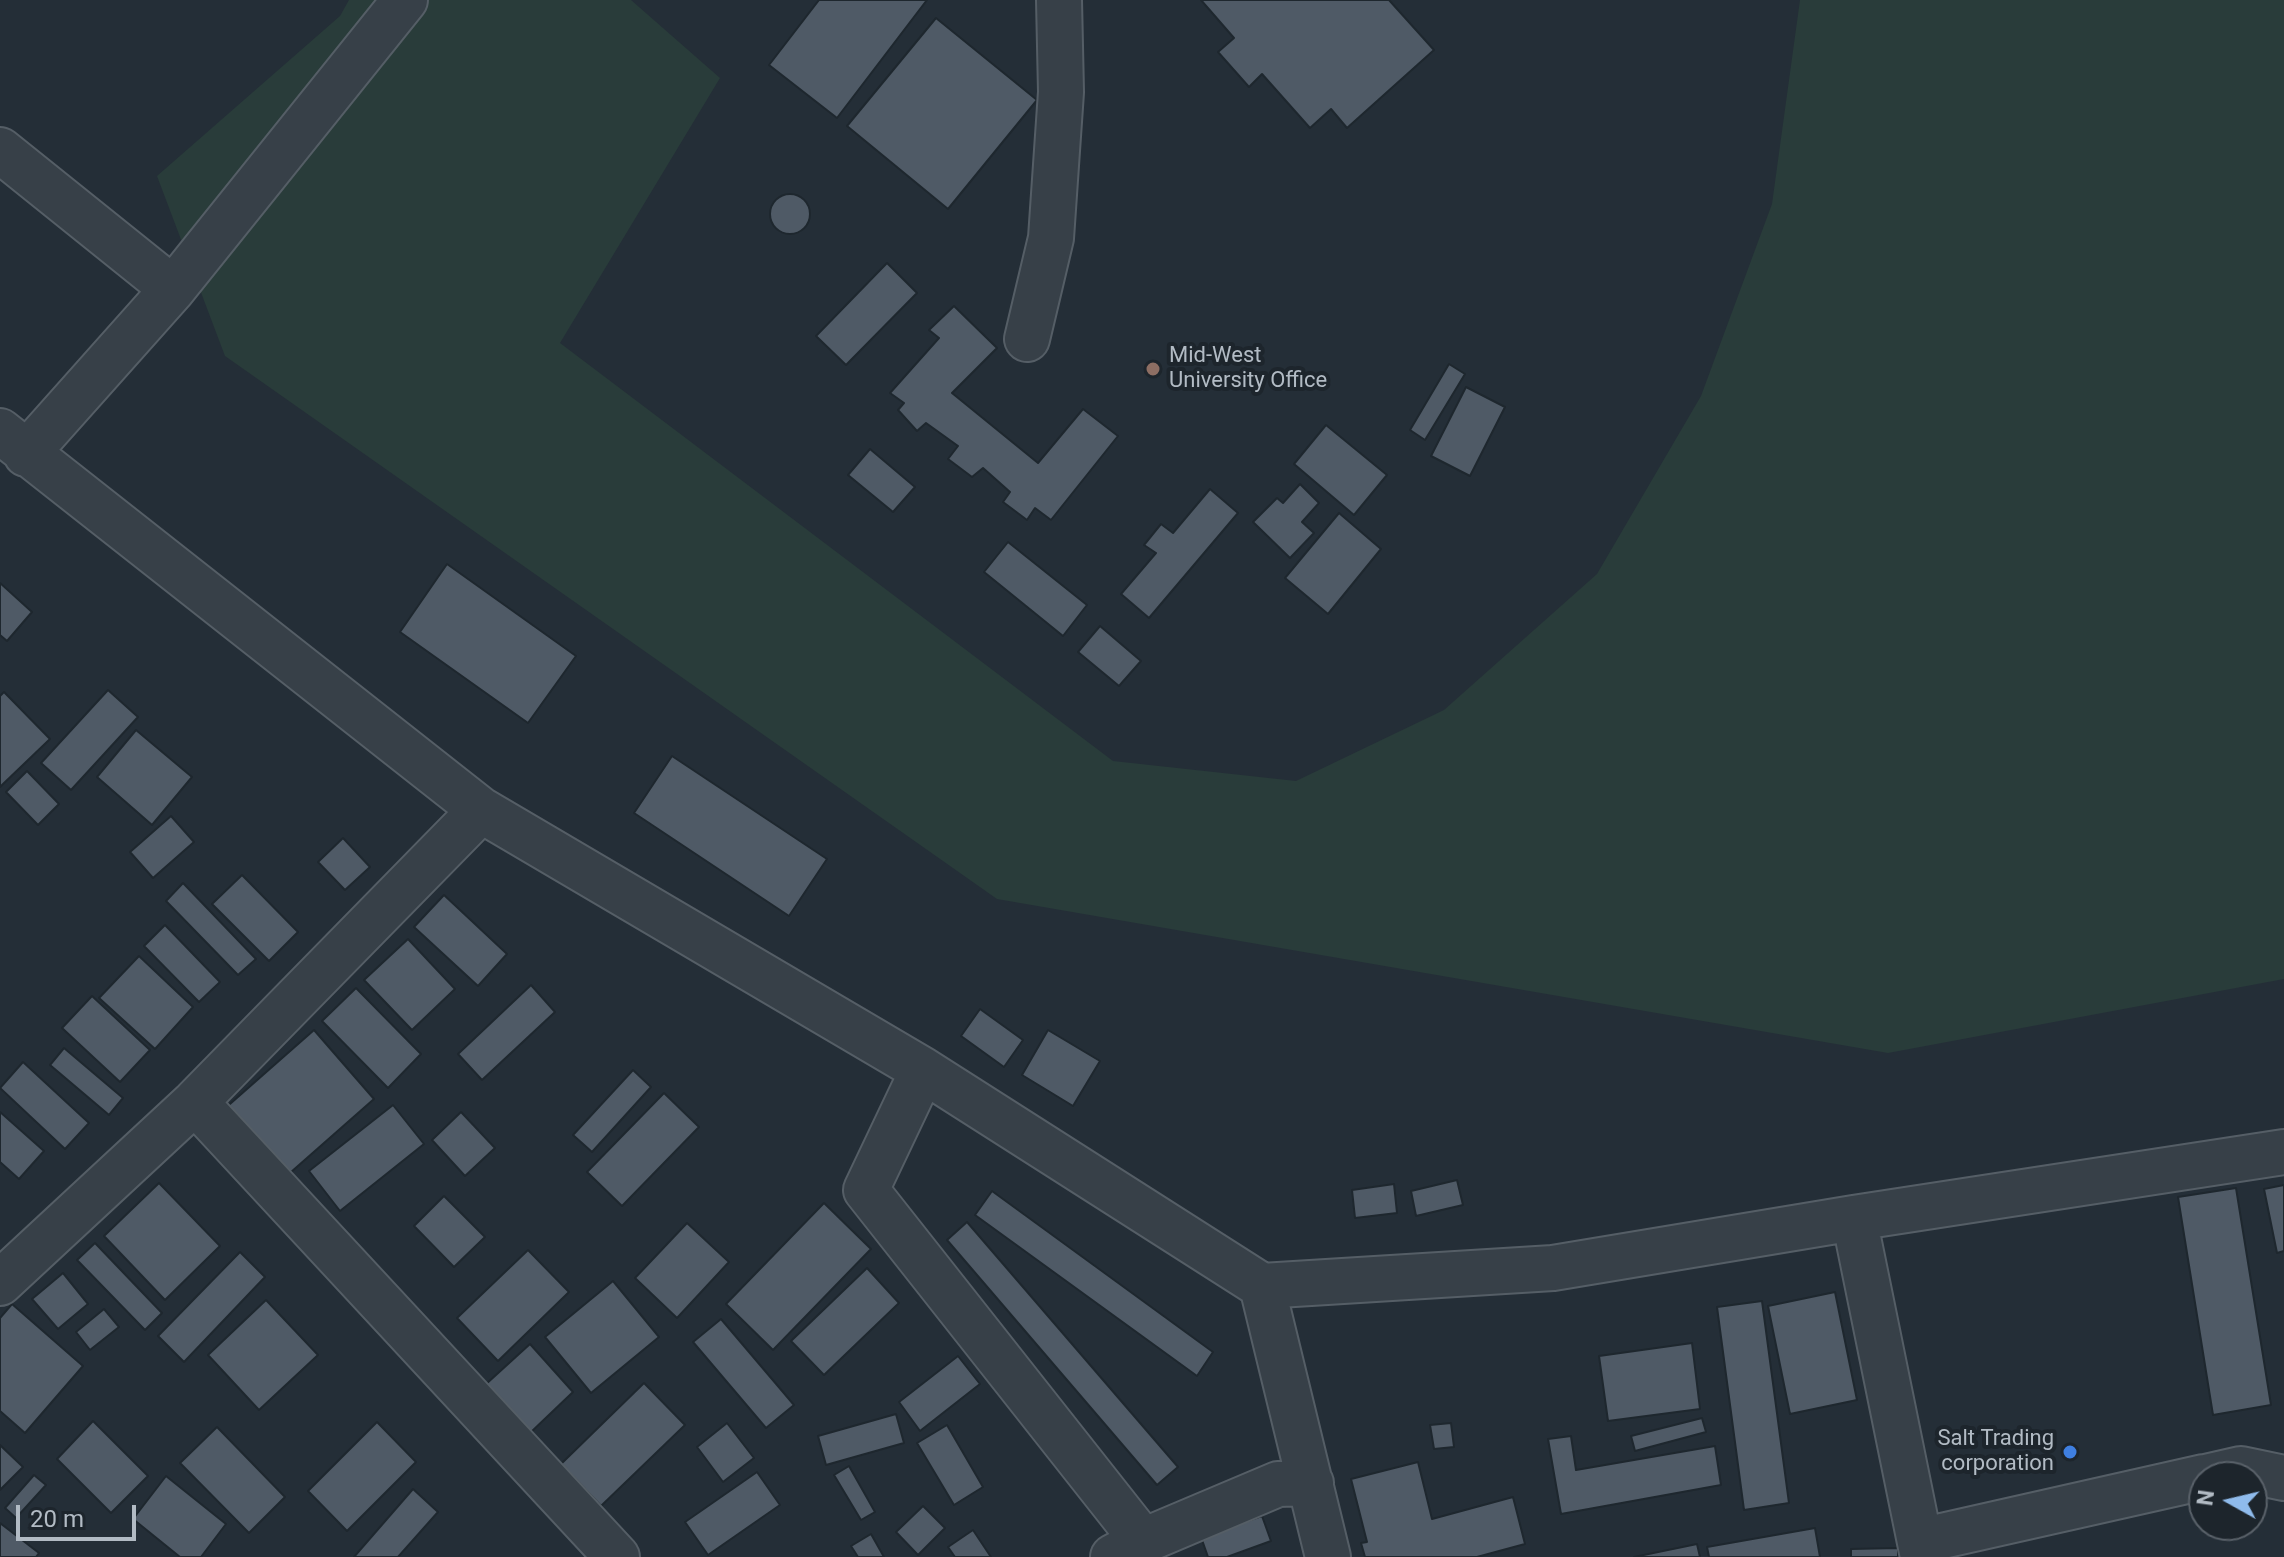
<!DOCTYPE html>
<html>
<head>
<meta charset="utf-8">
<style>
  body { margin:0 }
  #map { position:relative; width:2284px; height:1557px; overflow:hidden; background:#242e37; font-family:Roboto,sans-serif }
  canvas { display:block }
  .north { position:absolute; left:2188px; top:1461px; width:80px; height:80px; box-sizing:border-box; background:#1d252c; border:2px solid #596169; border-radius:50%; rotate:278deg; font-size:22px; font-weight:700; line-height:32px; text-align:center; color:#b2bbc4 }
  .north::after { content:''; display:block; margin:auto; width:28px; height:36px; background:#8fbbec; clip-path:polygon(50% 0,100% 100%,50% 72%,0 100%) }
  .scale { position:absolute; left:16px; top:1505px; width:120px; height:36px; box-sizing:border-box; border:4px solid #b2bbc4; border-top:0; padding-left:10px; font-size:24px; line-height:28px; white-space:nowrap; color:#b2bbc4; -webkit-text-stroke:6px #1d252c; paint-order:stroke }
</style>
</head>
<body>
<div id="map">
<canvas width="2284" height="1557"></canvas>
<div class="north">N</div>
<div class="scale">20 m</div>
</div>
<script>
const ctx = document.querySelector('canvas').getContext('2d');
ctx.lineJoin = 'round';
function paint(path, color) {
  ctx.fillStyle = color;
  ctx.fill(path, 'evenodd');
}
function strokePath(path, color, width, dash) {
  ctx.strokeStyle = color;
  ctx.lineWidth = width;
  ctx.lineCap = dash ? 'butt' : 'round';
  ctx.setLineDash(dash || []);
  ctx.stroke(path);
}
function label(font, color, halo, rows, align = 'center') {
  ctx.font = font + ' Roboto,sans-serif';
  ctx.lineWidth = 8;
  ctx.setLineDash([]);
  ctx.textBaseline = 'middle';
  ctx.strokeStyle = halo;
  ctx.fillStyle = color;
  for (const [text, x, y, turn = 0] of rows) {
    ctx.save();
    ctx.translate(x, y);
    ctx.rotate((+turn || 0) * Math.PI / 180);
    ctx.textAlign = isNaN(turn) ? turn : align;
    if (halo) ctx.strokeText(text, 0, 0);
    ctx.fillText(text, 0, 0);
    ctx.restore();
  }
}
paint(new Path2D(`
  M349,0H631L720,78L560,343L1113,761L1296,781L1444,710L1597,574L1701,396L1772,204L1800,0H2284V979L1888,1053L997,899L225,356L157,176L340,16Z`), '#293c3a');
const building = new Path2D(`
  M819,0H927L837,118L769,65Z
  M1201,0H1389L1434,50L1347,128L1331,109L1310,128L1262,74L1249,87L1218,52L1234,38Z
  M936,18L1037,100L948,209L847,126Z
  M770 214a20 20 0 1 1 40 0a20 20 0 1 1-40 0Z
  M887,263L917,293L846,365L816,336Z
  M954,306L997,348L952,393L1038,463L1083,409L1118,436L1051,520L1035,508L1027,520L1003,502L1010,492L983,468L972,477L948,459L958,446L926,423L917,431L898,410L904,403L890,393L939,338L929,330Z
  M1449,364L1465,374L1425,440L1410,430Z
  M1466,387L1505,407L1470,476L1431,456Z
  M1326,425L1387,475L1354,515L1294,464Z
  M870,449L915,487L893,512L848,475Z
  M1300,484L1319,503L1302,522L1314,533L1290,558L1253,522L1277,498L1283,503Z
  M1210,489L1238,513L1149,618L1121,594L1156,553L1144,545L1161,524L1173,533Z
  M1339,513L1381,549L1328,614L1285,578Z
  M1008,542L1087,605L1063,636L984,572Z
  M447,564L576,656L528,723L400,632Z
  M0,583L32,612L7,641L0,635Z
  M1100,626L1141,661L1119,686L1078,652Z
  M108,690L138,717L71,790L41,763Z
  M4,692L50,739L0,787V696Z
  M136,730L192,777L152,825L97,777Z
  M672,756L827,859L789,916L634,813Z
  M27,771L59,804L38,825L6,792Z
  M171,816L194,842L153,878L130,852Z
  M343,838L370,867L345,890L318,862Z
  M242,875L298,932L269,961L212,904Z
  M183,883L256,959L238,975L166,901Z
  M444,895L507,954L478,986L414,927Z
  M165,925L220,982L199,1002L144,946Z
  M408,939L455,989L412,1030L364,980Z
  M139,956L193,1007L155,1049L99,998Z
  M531,985L555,1012L482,1080L458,1054Z
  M356,988L421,1054L388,1088L322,1021Z
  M92,996L150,1050L120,1082L62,1028Z
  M980,1009L1023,1040L1004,1067L961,1036Z
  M314,1030L374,1099L282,1180L222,1111Z
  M1048,1030L1100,1061L1073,1106L1022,1075Z
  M64,1048L123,1098L109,1115L50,1065Z
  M23,1062L89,1123L65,1149L0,1088Z
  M633,1070L651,1087L592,1152L573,1135Z
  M664,1093L699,1127L622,1206L587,1172Z
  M393,1105L424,1144L340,1211L309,1171Z
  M0,1112L44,1151L19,1179L0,1162Z
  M461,1112L495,1148L465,1176L432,1140Z
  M1457,1180L1463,1205L1416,1216L1411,1191Z
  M159,1183L220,1246L165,1300L104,1236Z
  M1394,1184L1397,1213L1355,1218L1352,1190Z
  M2284,1185V1251L2277,1253L2264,1189Z
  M2236,1188L2271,1405L2213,1415L2178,1197Z
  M992,1191L1213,1352L1197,1376L975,1215Z
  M444,1196L485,1237L454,1267L414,1226Z
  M824,1203L871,1249L773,1350L726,1304Z
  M967,1222L1178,1467L1157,1485L947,1240Z
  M687,1223L729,1262L677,1318L635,1278Z
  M95,1243L162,1313L145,1330L77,1260Z
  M528,1250L569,1292L498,1361L457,1318Z
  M240,1252L265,1277L184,1362L158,1336Z
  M867,1268L899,1303L824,1375L791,1341Z
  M63,1273L88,1304L58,1329L32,1299Z
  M613,1281L659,1337L591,1393L545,1337Z
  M1835,1292L1857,1400L1790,1414L1768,1306Z
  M266,1300L318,1355L259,1410L208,1355Z
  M1762,1301L1789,1503L1744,1510L1717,1307Z
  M12,1304L83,1366L25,1433L0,1411V1318Z
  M104,1309L119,1327L90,1350L76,1332Z
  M721,1319L794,1405L766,1428L693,1342Z
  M1692,1343L1700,1409L1608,1421L1599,1356Z
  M530,1344L573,1392L529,1434L485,1385Z
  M958,1356L980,1384L920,1431L899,1402Z
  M644,1383L685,1425L601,1506L561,1464Z
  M896,1414L904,1443L826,1465L818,1436Z
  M1702,1418L1706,1432L1635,1451L1631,1436Z
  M93,1421L148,1476L111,1513L57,1459Z
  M377,1422L416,1462L347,1531L308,1491Z
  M727,1423L754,1458L723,1482L697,1447Z
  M1451,1423L1454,1447L1434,1449L1430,1425Z
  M947,1425L983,1487L954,1505L917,1443Z
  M217,1427L285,1497L249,1533L180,1463Z
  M1571,1436L1576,1470L1715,1446L1721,1485L1561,1514L1548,1439Z
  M0,1445L23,1467L0,1490Z
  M1418,1462L1432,1519L1513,1497L1525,1544L1477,1557H1365L1361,1543L1367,1542L1351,1479Z
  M849,1466L875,1512L861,1520L834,1475Z
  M757,1472L780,1505L708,1555L685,1522Z
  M34,1475L46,1485L16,1518L5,1508Z
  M166,1476L226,1524L201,1557H180L133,1519Z
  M413,1489L438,1512L398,1557H354Z
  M923,1506L945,1528L918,1555L896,1532Z
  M1262,1516L1271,1541L1227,1557H1208L1201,1537Z
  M0,1523L39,1553L36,1557H0Z
  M1815,1528L1820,1557H1709L1707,1547Z
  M973,1530L991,1557H955L948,1547Z
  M871,1534L884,1557H858L851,1546Z
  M1697,1544L1700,1557H1634Z
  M1898,1548V1557H1851V1549Z`);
paint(building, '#4f5a66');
strokePath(building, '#1e272e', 2);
const minor = new Path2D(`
  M0,150L173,289
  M1027,339L1051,238L1061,92L1059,0
  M0,431L481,810L923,1070L1262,1286L1553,1268L1854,1218L2284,1152
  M26,454L173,289L405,0
  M923,1070L866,1190L1143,1541
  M195,1102L617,1557
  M1854,1218L1923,1557
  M0,1283L195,1102L481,810
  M1262,1286L1328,1557
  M2206,1477L2241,1469L2284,1478
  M1920,1541L2204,1477
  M1113,1557L1143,1541L1278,1484L1311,1483`);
strokePath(minor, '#555e66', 48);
strokePath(minor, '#374048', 44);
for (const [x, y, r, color] of [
  [1153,369,8,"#8d6e63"],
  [2070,1452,8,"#3f7fe0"]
]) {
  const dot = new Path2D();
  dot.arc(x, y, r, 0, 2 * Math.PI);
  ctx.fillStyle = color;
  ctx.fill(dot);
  strokePath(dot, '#1d252c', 3);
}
label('22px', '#b2bbc4', '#1d252c', [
  ["Mid-West",1169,356],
  ["University Office",1169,381],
  ["Salt Trading",2054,1439,"right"],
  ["corporation",2054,1464,"right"]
], 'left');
</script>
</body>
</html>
